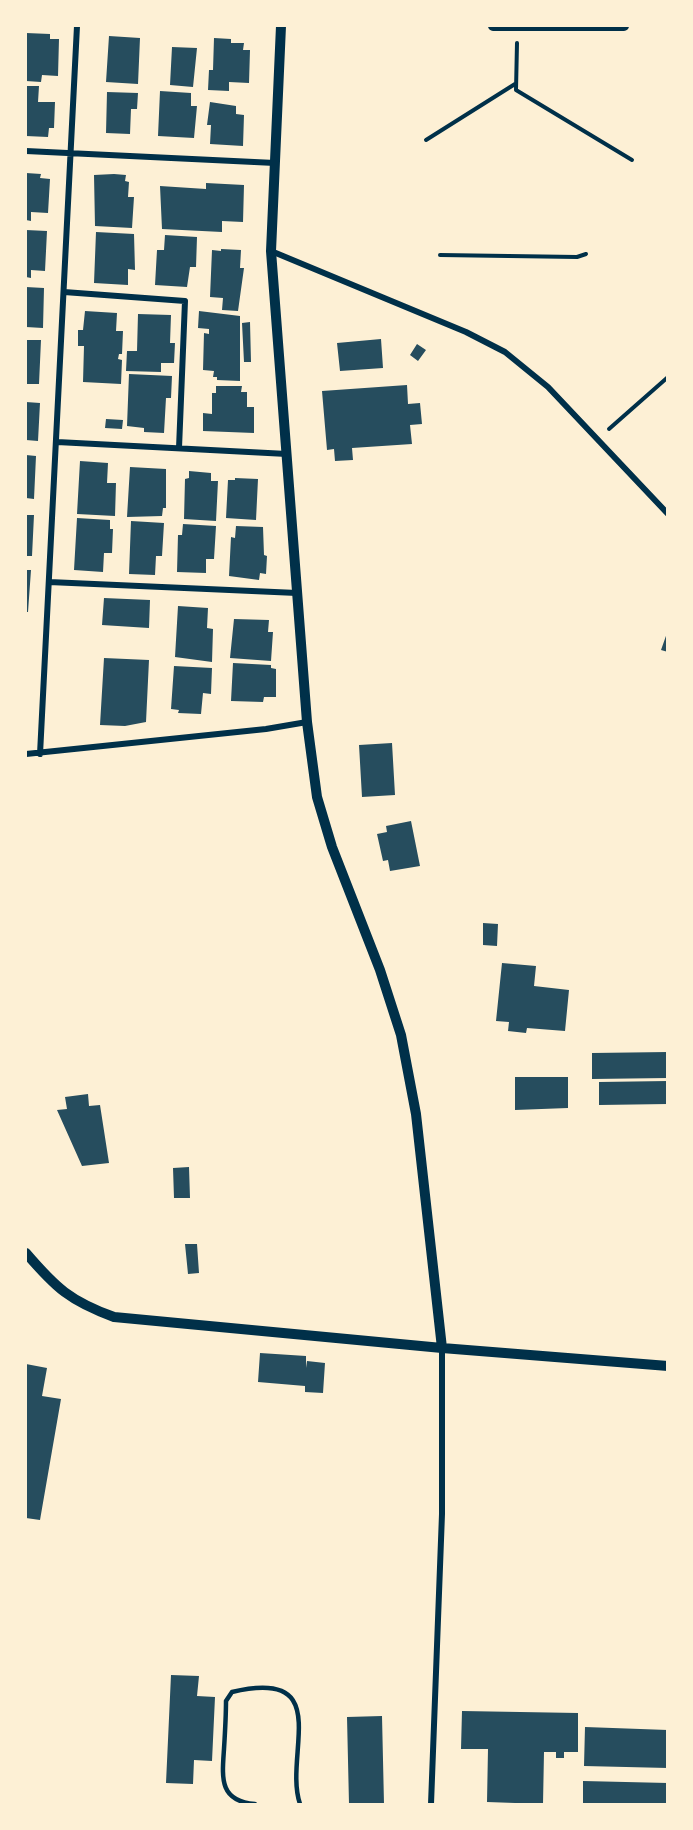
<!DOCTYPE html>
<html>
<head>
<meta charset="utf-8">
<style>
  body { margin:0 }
  #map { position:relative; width:693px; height:1830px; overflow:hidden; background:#fdf0d5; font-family:Mulish,sans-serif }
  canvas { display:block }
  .frame { position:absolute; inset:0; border:27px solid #fdf0d5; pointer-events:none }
</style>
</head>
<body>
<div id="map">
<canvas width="693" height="1830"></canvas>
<div class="frame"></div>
</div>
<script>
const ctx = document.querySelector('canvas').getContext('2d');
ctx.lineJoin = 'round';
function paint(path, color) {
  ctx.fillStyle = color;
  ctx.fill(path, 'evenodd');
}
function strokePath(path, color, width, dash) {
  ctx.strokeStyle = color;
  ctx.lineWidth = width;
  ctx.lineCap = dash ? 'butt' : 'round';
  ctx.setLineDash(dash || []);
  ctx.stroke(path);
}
paint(new Path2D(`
  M26,33L50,34V39H59L58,76L42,75L41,82L26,81Z
  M109,36L140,38L138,84L106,82Z
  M214,38L231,39V43H244L243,50H250L249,83L229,82V91L208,90L209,70H213Z
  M172,47L197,48L193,87L170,85Z
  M27,86H39L38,102H55L54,128H49L48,137L26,136Z
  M160,91L191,93V106H197L194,138L158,136Z
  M107,92L138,93L137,109H131L130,134L106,133Z
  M210,102L236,106V114L244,115L243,146L210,144L211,125H207Z
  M26,173L41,174L40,178L50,179L48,213L31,212V221L26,220Z
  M114,174L126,175L125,181L129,182L128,197H134L132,228L95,226L94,175Z
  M206,183L244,185L243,222L222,221V232L162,229L160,186L206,189Z
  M26,230L47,231L45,271L31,270V278L26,277Z
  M96,232L134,234L135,270L128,269V285L94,283Z
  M165,235L197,237L196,267H190L187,287L155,285L157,250H164Z
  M221,249L241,250L240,268H244L238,311L222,310L223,298L210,297L212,250L221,251Z
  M26,287L44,288L43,328L26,327Z
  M85,311L117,313L116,331H123L122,354H119L118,359L122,360L121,384L83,382L84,346H78V330H83Z
  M199,311L240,316V381L217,380V377H213L214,371L203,370L204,333L209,334V329L198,328Z
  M138,314L171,315L170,343H175L174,363H161V372L126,371L127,351H137Z
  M250,322L251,362H244L242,323Z
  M381,339L383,368L340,371L337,343Z
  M26,340H41L39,384H26Z
  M417,344L426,350L418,361L410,355Z
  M129,374L172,376L171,398H166L164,433L144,432V428L127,426Z
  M407,385L408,404L420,403L422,424L410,425L412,444L352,448L353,460L335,461L334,449L327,450L322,391Z
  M216,386H242L241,392H247V407H254V433L203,431V413L212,414V393H216Z
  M26,402L40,403L38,441L26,440Z
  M106,419L123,420L122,429L105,428Z
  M26,455L36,456L34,499L26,498Z
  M80,461L108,463L107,483H116L115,516L77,514Z
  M130,467L166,469V508H163L162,516L127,517Z
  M189,471L211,473V481H218L216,521L184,519L185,479L189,478Z
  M235,478L258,479L256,520L226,518L228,480H235Z
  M26,515H34L32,556H26Z
  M77,518L110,520V529H113L112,553H104L103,572L74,570Z
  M131,521L164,523L162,556H156L155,575L129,574Z
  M183,524L216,526L214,559H206V573L177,572L178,535H182Z
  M236,526L263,527L264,555L267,556L266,574L260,573L259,580L229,576L231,537L235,538Z
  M26,570H31L28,612H26Z
  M104,598L150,600L149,628L102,625Z
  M178,606L208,608L207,628L213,629L212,662L175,657Z
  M234,619L269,620L268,632H273L271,661L230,658Z
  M667,633H668V652L661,650Z
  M104,658L149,660L146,722L125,726L100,725Z
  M233,663L271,665V668L276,669V697H264L263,702L231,701Z
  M174,666L212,668L211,694L203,693L201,714L178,713L179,710L171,709Z
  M392,743L395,795L362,797L359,745Z
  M411,821L420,866L390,871L388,860L383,861L377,834L387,832L386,826Z
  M483,923L498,924L497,946L483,945Z
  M502,963L536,966L534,986L569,990L565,1031L527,1028L526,1033L508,1031L509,1022L496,1021Z
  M668,1052V1078L592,1079V1053Z
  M515,1077H568V1108L515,1110Z
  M668,1081V1104L599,1105V1082Z
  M88,1094L89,1106L100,1105L109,1163L82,1166L57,1110L67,1109L65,1097Z
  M189,1167L190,1198H174L173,1168Z
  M185,1244H197L199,1273L188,1274Z
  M260,1353L306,1356V1368L307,1361L325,1363L323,1393L305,1392V1386L258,1382Z
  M26,1364L47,1368L42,1396L61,1399L40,1520L26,1518Z
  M171,1675L199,1676L197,1696L215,1697L212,1761L194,1760L193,1784L166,1783Z
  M462,1711L578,1713V1752H564V1758H556V1752H544L543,1804L487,1802L488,1749H461Z
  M382,1716L384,1804H349L347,1717Z
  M585,1727L668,1730V1768L584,1766Z
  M583,1781L668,1783V1804H583Z`), '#264d5e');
strokePath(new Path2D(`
  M517,43L516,90L632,160
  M426,140L515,84
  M440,255L577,257L586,254
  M609,429L668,377`), '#003049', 4);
strokePath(new Path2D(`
  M255,1804C219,1801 222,1778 224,1749C225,1733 226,1717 226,1701L232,1692C336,1667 283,1755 300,1804`), '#003049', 4.5);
strokePath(new Path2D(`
  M26,151L275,163
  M271,251L466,332L505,352L548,387L668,514
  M64,292L185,301L179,448
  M57,442L287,454
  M49,582L297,593
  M26,754L266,729L307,722
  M40,754L77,26
  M431,1804L442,1514V1348`), '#003049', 6);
strokePath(new Path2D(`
  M281,26L271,251L307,722L317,797L332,847L380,970L401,1035L416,1114L442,1348
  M493,26H624
  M26,1253C56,1288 70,1301 114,1317L442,1348L668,1366`), '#003049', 10);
</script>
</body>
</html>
